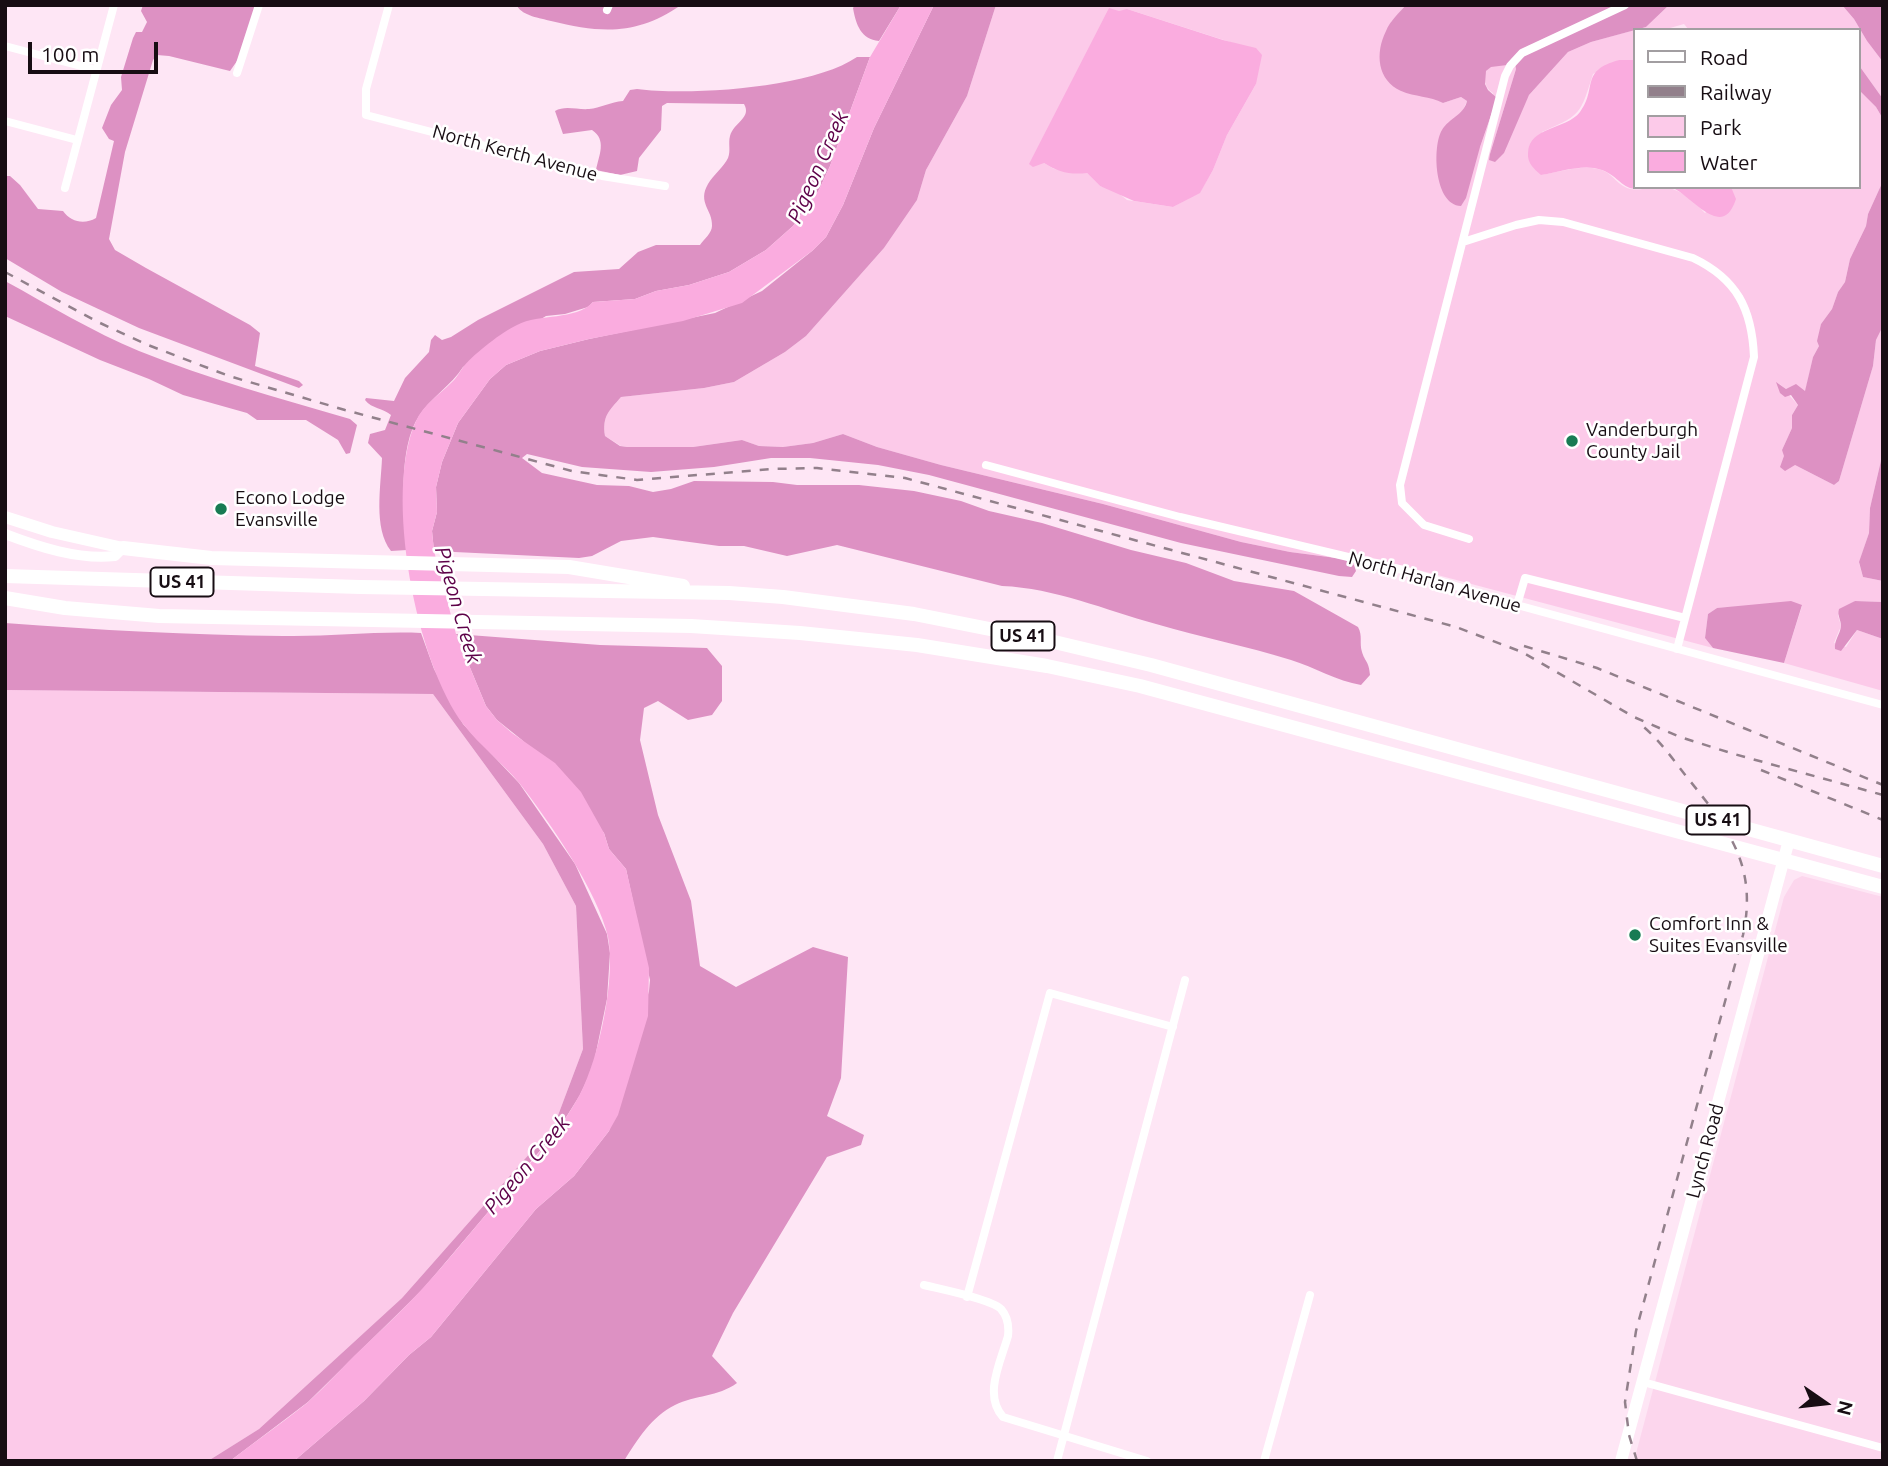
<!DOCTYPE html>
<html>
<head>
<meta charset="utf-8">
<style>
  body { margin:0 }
  #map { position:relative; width:1888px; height:1466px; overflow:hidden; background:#fee6f5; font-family:Ubuntu,sans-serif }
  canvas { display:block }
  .frame { position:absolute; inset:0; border:7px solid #170d13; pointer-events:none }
  .legend { position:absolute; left:1633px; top:28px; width:228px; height:161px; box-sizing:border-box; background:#fff; border:2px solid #a29ea1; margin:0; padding:9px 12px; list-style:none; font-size:21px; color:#170d13 }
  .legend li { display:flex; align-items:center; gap:14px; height:35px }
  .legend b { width:35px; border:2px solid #a29ea1 }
  .north { position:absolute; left:1790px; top:1368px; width:70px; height:70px; -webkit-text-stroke:5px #fff; paint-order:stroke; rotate:104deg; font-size:19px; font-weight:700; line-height:28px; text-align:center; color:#170d13 }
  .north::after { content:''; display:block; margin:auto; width:24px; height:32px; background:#170d13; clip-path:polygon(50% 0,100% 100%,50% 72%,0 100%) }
  .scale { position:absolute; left:28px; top:42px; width:130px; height:32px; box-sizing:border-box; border:4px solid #170d13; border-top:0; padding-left:9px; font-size:21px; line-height:24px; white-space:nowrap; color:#170d13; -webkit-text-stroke:5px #fff; paint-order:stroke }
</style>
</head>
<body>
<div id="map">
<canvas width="1888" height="1466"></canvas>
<div class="frame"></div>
<ul class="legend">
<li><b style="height:9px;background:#fff"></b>Road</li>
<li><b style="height:9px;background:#92808b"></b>Railway</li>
<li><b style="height:19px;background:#fccae9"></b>Park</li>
<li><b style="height:19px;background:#faacdf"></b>Water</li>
</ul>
<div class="north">N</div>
<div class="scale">100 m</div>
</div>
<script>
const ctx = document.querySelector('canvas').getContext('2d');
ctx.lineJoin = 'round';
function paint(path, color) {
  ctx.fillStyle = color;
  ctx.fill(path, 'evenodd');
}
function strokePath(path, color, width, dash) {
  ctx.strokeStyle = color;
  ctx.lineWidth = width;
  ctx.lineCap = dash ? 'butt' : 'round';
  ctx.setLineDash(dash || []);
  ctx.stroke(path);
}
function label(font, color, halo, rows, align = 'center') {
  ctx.font = font + ' Ubuntu,sans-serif';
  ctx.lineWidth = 5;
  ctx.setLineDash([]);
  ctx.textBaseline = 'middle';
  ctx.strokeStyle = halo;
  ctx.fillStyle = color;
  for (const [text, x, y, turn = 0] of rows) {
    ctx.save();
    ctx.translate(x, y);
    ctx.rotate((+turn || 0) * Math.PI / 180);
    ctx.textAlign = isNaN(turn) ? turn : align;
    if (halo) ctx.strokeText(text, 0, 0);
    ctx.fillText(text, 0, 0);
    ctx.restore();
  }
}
paint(new Path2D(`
  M1802,876L1883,897V1461H1634L1784,897L1794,880Z`), '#fcd6ed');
paint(new Path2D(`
  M996,5H1406L1391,22L1401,91L1432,97L1443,103L1461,97L1467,101L1462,112L1443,128L1480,147L1495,105L1493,93C1485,89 1480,73 1490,67C1496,64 1508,64 1515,63L1516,69L1490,154L1517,118L1529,95L1568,52L1591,42L1634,30V60H1619L1593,74C1580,115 1581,115 1542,132L1541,175C1559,172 1589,162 1606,172C1613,176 1619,185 1627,188C1636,191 1641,189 1649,188C1673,183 1690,196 1705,213L1732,189L1731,187H1858V89L1876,107L1883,119V181L1868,214L1866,226L1850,259L1845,282L1838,292L1832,309L1821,324L1819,346L1813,357L1805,393L1792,388L1786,389L1778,383L1798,405L1792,415V428L1782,450L1795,465L1834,485L1839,481L1873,366L1876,340L1883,326V452L1870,508L1869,533L1859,563L1863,577L1883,581V602L1855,601L1838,615L1841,626L1834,643L1846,647L1857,630L1883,639V691L1784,663L1802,606L1717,608L1708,614L1705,638L1713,648L1362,555L1354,565L1344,559L1290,552L1241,542L1103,504L941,465L877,447L843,434L813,443L783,447L759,446L742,440L693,447H627L621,446L605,436C602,416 609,411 621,397L704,388L734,382L785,352L806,336L884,248L917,200L926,170L967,96ZM1127,9L1233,43L1256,84L1227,135L1213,170L1200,192L1173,207L1127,200L1116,191L1100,186L1087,173L1054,169L1044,163Z
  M1669,5H1842L1854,19L1867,41L1883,62V99L1858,64V30H1689L1684,24L1663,30H1636L1646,27Z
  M5,690L433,694L543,844L576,906L583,1049L554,1126L402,1298L259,1429L208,1461H5Z`), '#fccae9');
paint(new Path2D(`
  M143,5H256L244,51L230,71L169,56L157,55L153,60L125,152L109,239L115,250L146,268L250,325L260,333L255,366L299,381L303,385L299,388L139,328L62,292L5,258V176H10L20,185L38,209L63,211C71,222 84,225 96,218L114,141L109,139L102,128L111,105L122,90L121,77L133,38L136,32H142L147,22L141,11Z
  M681,5C636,36 601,33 551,21C540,18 523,16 517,6Z
  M855,5H901L879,41C861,39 856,25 853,8Z
  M934,5H996L967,96L926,170L917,200L884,248L806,336L785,352L734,382L704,388L621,397C609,411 602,416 605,436L620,446L627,447H693L742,440L759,446L783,447L813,443L843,434L877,447L941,465L1103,504L1241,542L1290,552L1344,559L1354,565L1356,571L1352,577L1339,576L1181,543L929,475L878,465L810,458H771L714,467L651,472L582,467L527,454L522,458L542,473L597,485L629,486L653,492L671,489L694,481L773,482L797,485H859L914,491L961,501L989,511L1042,523L1131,550L1186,563L1234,581L1294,591L1358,627C1363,636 1359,643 1362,652C1365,662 1369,661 1370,675L1361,685C1337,681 1314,667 1291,660C1246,646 1201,637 1156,624C1105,610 1055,588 1002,586L837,545L787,556L744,546H719L653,537L621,541L592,556L579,558L434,551L432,531L437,512L436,487L442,462L458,423L490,379L506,365L540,351L589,339L715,313L762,291L812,251L826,237L843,205L874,128Z
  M1406,5H1669L1646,27L1591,42L1568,52L1529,95L1504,153L1495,162L1489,160L1490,154L1516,69L1515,64L1491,67L1486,71L1485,84L1488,90L1497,98L1480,147L1466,198L1461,206C1434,205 1432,146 1442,130C1449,118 1464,115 1467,101L1461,97L1443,103C1430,96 1415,97 1401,91C1377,80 1375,53 1386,31C1390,21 1399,13 1406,5Z
  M1842,5H1883V62L1867,41L1854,19Z
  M857,57H870L830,166L819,190L793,226L766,250L729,272L689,285L656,291L635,299L593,302L588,307L565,314L546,316L463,367C451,386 431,397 419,416C398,447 403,514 407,550L391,551C373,528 381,486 382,458L368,443L370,434L385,430L391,415C383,408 372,409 365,400L366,398L394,401L405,378L429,352L431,340L435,335L442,340L451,337L478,320L574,272L619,269L638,252L656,245H700C704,239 712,233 712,226C713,210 697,203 708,184C713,175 724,167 728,158C731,151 728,143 730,136C734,122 752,118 744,104L667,103L662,106L661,130L639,158L637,171L620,175L596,170C599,155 607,140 592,130L563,134L555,111C565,105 577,110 589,109C600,108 611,102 623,101L630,90L637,89C690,96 812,88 857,57Z
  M1858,64L1883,99V119L1876,107L1858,89Z
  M1883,181V326L1876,340L1873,366L1839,481L1834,485L1795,465L1785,471L1780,467L1784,456L1782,450L1792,428V415L1798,405L1791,395L1785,397L1780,393L1776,382L1786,389L1796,384L1805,391L1813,357L1819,346L1817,341L1821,324L1832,309L1838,292L1845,282L1850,259L1866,226L1868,214Z
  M5,281C49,305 93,332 139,351C208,379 279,398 350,419L357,425L350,453L346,454L338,440L306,420H257L247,413L183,395L149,379L100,360L5,316Z
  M1883,452V581L1863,577L1859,562L1869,533L1870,508Z
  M1791,601L1802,605L1784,663L1713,648L1705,638L1708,614L1717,608Z
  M1855,601L1883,602V639L1857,630L1841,651L1835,649C1834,640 1840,635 1841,626C1841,619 1837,616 1839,609Z
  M5,623C98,630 190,635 283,636C329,637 375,631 421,633L434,669L463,724L519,783L575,864L607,934L610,953L607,999L593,1067L580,1095L560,1127L423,1289L308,1402L230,1461H208L259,1429L402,1298L554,1126L583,1049L576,906L543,844L433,694L5,690Z
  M456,634L600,645L707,648L722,666V701L712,715L688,720L658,701L644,708L640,740L658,815L691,901L700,966L736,987L813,947L848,957L841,1078L827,1116L864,1135L861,1145L827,1157L733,1313L712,1356L737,1383C718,1397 695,1395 675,1405C652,1416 637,1440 624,1461H294L364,1401L409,1355L431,1337L536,1209L574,1176L609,1131L649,991L650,980L626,869L609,849L604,833L522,740L497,720L486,706Z`), '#dd91c3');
paint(new Path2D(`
  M901,5H934L874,128L843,205L826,237L812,251L742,303L683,321L589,339L540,351L506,365L490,379L458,423L442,462L436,487L437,512L432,531L434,551L456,634L486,706L497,720L512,733L555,763L581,792L604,833L609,849L626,869L649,968L648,1016L618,1115L609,1131L574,1176L536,1209L431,1337L409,1355L364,1401L294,1461H230C256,1441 282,1423 307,1403C323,1389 338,1372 354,1356C377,1334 401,1312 422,1289C447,1262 470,1233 494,1205C524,1169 558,1136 580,1094C599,1058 616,977 608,937C598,892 549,821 520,784C503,763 480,746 464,725C416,663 383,493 416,421C423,405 439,395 451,383C457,378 460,371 464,366C475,353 502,332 517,325C540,313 575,321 593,302L635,299L656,291L689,285L729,272L766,250L793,226L819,190L830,166L870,57Z
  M1109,8L1119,11L1127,9L1223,40L1256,48L1262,55L1256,84L1227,135L1213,170L1200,193L1173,207L1134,201L1100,186L1087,173C1070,175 1058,172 1044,163L1033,167L1029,164Z
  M1619,60H1634V187H1651C1622,195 1623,178 1602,170C1584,163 1559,172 1541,175C1534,169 1527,163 1528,153C1529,126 1566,130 1580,112C1598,88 1579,71 1619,60Z
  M1671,187H1731L1736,199C1722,242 1692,195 1671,187Z`), '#faacdf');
strokePath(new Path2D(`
  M389,5L366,89V115L602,176L665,186
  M607,10L609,5
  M5,46L96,70
  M237,73L259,5
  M5,121L77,140
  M65,188L114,5
  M1463,242L1516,225L1539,220L1563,222L1693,258C1737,279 1752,309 1754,357L1677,649
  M986,465L1180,517L1407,571L1517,605L1883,705
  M1469,539L1424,525L1402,503L1400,485L1505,76L1510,66L1522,53L1625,5
  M1517,605L1525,578L1685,618
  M924,1285C940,1289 991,1299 1001,1309C1008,1317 1009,1327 1008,1336C1001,1361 983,1395 1003,1417L1147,1461
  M967,1297L1050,993L1173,1027
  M1643,1382L1883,1448
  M1057,1461L1185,980
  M1264,1461L1310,1295`), '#fff', 8);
strokePath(new Path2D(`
  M5,534C39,547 78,560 115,556L123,548`), '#fff', 10);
strokePath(new Path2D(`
  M5,517L52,532L123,548
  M1621,1461L1789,840`), '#fff', 12);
strokePath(new Path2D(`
  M123,548L211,558L569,567L683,586
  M5,576L360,587L729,593L783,597L914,614L1050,641L1151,665L1883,866
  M5,598L65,608L159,616L691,626L800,633L917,645L1047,666L1140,686L1883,887`), '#fff', 14);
strokePath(new Path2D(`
  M5,272L98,322L148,345L229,376L345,410L572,471L637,480L772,469L817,468L905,478L1456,627L1522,652L1634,717L1680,737L1734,754L1883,795
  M1524,646L1597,668L1883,785
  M1761,770L1883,820
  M1637,1461L1629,1435L1625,1402L1636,1331L1743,935C1758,865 1728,828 1686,776C1672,758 1658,738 1640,724`), '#92808b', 2.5, [9, 9]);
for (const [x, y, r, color] of [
  [1572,441,7,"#187b53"],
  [221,509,7,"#187b53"],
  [1635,935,7,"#187b53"]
]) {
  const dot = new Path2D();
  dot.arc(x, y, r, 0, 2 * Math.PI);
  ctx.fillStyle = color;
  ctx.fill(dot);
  strokePath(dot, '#fff', 2.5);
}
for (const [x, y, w] of [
  [182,582,63],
  [1023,636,63],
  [1718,820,63]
]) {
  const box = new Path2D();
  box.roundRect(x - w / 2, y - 14.5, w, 29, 5);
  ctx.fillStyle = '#fff';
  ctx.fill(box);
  strokePath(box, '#170d13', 2);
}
label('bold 18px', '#170d13', null, [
  ["US 41",182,582],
  ["US 41",1023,636],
  ["US 41",1718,820]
]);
label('19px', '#170d13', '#fff', [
  ["North Kerth Avenue",515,153,15],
  ["North Harlan Avenue",1435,582,16],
  ["Lynch Road",1705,1151,-75]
]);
label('19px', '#170d13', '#fff', [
  ["Vanderburgh",1586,430],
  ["County Jail",1586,452],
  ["Econo Lodge",235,498],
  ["Evansville",235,520],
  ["Comfort Inn &",1649,924],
  ["Suites Evansville",1649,946]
], 'left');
label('italic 21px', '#5d0048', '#fff', [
  ["Pigeon Creek",818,167,-66],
  ["Pigeon Creek",458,605,74],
  ["Pigeon Creek",527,1165,-50]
]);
</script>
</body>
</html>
